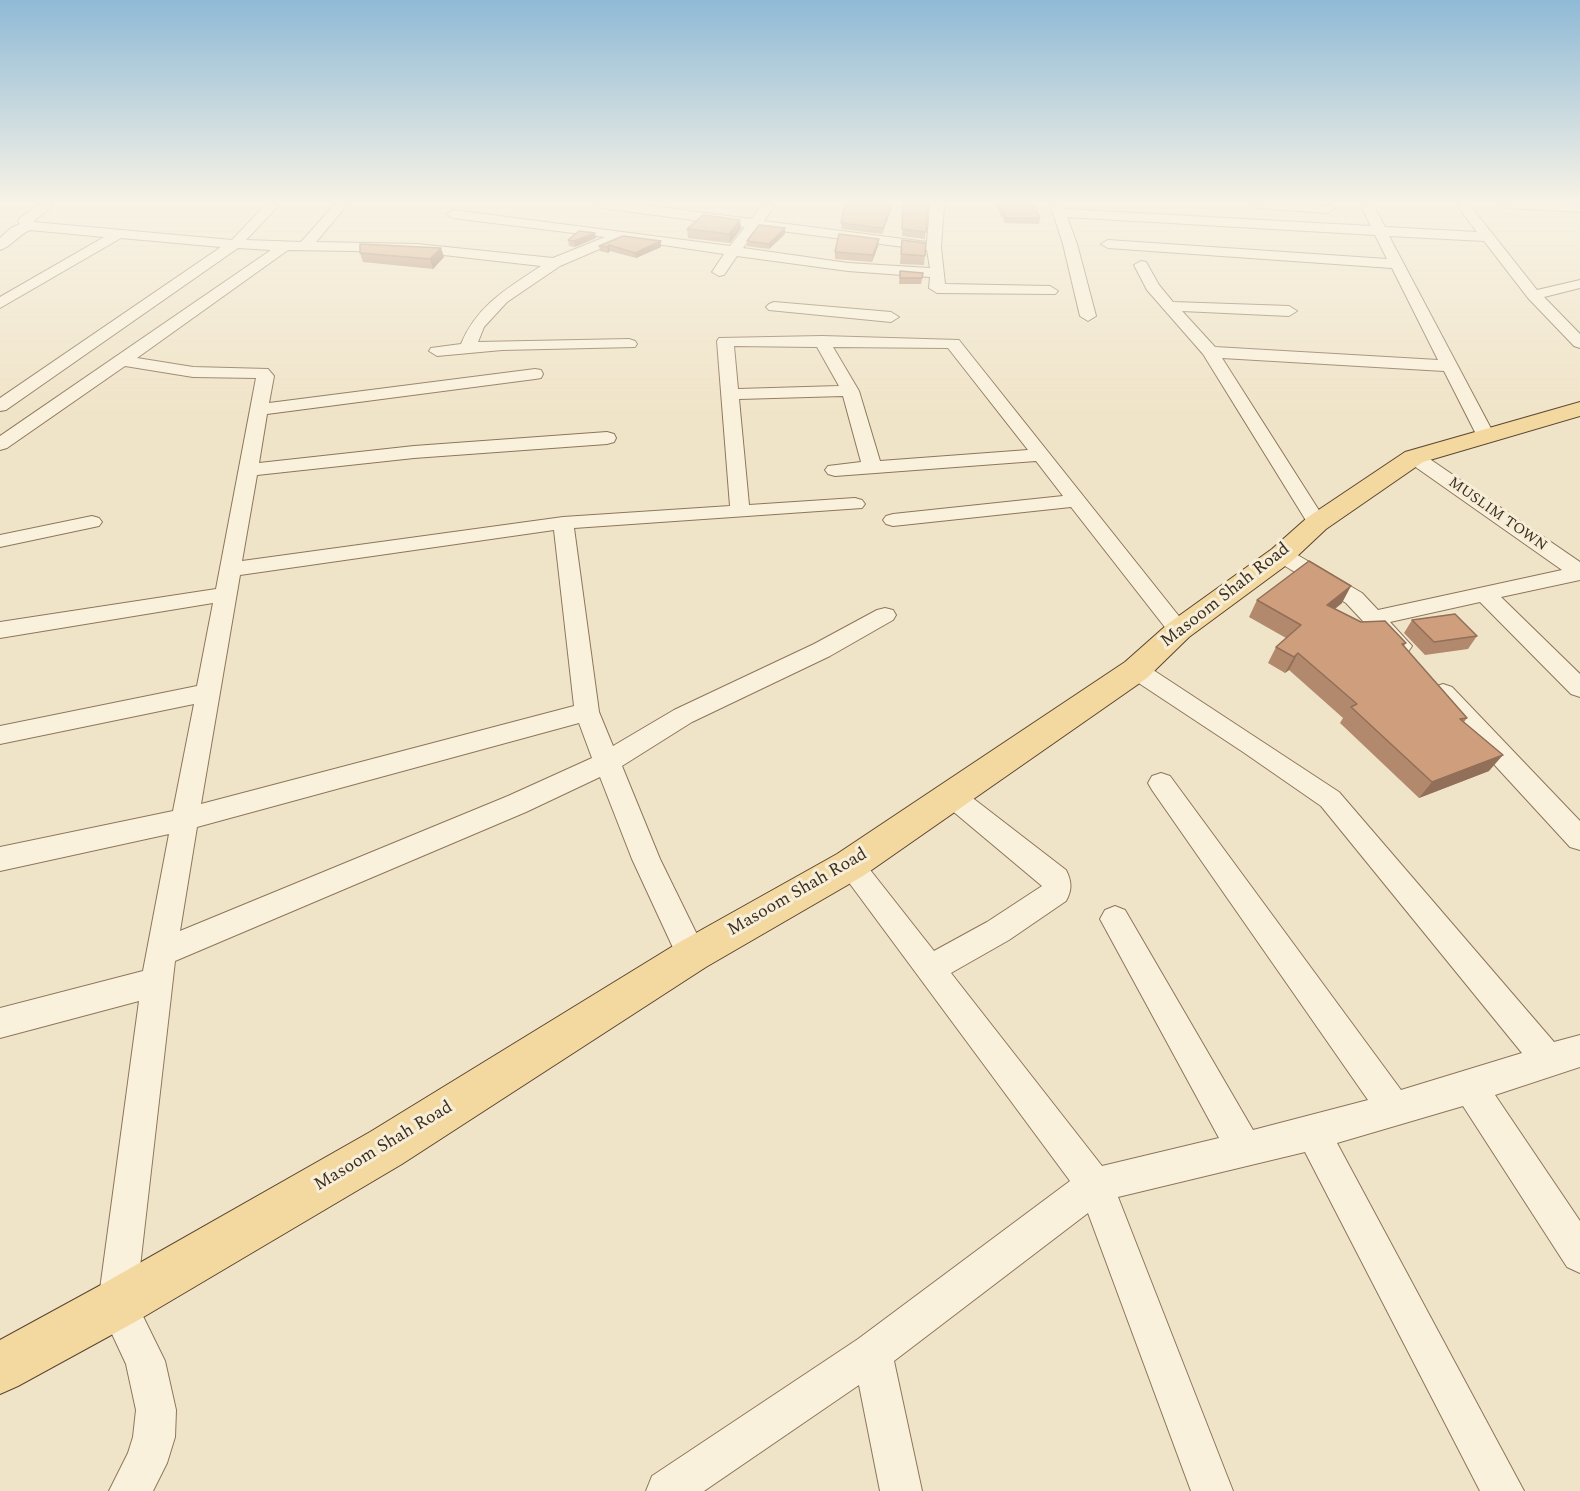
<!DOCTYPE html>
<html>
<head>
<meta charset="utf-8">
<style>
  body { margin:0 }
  canvas { display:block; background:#f0e4c8 }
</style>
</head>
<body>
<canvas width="1580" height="1491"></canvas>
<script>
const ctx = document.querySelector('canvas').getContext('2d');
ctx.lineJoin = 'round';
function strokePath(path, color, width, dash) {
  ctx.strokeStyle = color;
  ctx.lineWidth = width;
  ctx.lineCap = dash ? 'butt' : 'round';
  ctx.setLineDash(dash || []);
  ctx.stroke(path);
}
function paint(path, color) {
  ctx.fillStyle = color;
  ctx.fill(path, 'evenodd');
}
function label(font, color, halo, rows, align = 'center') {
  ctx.font = font + ' Spectral,serif';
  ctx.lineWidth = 6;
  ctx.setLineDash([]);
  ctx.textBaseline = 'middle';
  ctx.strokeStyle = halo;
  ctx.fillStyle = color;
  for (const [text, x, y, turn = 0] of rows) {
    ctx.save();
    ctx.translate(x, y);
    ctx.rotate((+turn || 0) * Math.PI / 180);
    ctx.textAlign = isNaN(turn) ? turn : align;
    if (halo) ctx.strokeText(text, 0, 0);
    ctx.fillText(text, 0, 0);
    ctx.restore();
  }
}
const minor = new Path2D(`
  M39,204H54L33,222L232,240L266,204H280L246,240L301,242L335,204H348L316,242L417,244L553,258L605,237L453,218L446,214L453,210L730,246L745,227L602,208L596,204H635L751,219L763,204H776L764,221L927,242L930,204H944L941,247L945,284L1050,286L1058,291L1055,294L937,293L929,288L930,277L848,271L737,256L724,275L719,276L712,272L724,254L623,239L560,266L507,302L484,327L478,342L629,339L635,341L637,344L635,347L502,350L437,356L429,351L431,348L461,344C477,305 508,288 541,266L417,252L288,250L137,358L193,367L268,369L274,376L269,403L535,369L541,370L543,374L541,378L535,379L267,414L259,463L414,446L607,432L614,434L616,438L614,442L607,444L414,458L257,475L242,561L563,517L730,506L717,341L719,338L822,336L959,340L1190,630L1187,635L1179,638L1171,635L1071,507L893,526L886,524L883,520L886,516L893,514L1063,496L1036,461L835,476L828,474L825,470L828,466L861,462L843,396L739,399L749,505L855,498L862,500L865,504L862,508L574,528L599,712L613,746L674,710L814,644L877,610L885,608L893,610L896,615L893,620L830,656L692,722L622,766L660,859L707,955L703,965L692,969L681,965L632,859L600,777L526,812L175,961L136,1302L165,1361L176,1410L175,1437L167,1463L153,1491H109L128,1453L133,1437L136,1410L126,1364L98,1304L139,1001L0,1038V1008L143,971L169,834L0,871V847L173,811L194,704L0,744V726L197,686L213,603L0,638V622L216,589L256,378L193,377L125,366L7,448L0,450V436L271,250L238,248L6,410L0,411V398L221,247L121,238L0,308V297L104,237L30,230C18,235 11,247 0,250V238L11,228L20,224L18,221L20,218ZM758,228L927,250L930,268L848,263L743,248ZM734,346L817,347L839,386L738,389ZM833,347L948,348L1028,450L880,461L859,391ZM554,530L574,706L201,804L240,575ZM579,723L592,758L508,796L180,931L197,827Z
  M1050,204H1063L1064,209L1371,226L1360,204H1373L1385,227L1477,232L1456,204H1469L1537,290L1580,280V288L1544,297L1580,334V348L1574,346L1528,298L1484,241L1389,236L1495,436L1493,440H1479L1444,371L1222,358L1327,523L1324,527L1317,529L1310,527L1203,354L1147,290L1134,265L1141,261L1146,262L1159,285L1173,302L1289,306L1297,311L1289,316L1182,311L1215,347L1438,360L1392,268L1108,248L1101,244L1108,240L1387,259L1375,235L1067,217L1077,244L1096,316L1088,321L1080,316L1063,244Z
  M1252,204L1332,206L1334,209L1327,213L1258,208Z
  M1501,204H1580V212L1507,208Z
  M774,302L891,312L899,317L891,322L769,310L766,307L769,304Z
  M1414,451L1421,453L1580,562V580L1501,597L1580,674V697L1571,694L1480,602L1390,622L1412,646L1408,652L1400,654L1392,652L1346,603L1275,560L1271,555L1275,550L1282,548L1289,550L1362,593L1378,610L1562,570L1407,461L1405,457L1407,453Z
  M92,516L99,518L102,522L99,526L0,547V535Z
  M1136,662L1144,664L1339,792L1554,1042L1580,1035V1067L1495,1095L1580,1221V1273L1567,1267L1463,1106L1337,1143L1524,1491H1480L1305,1152L1118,1197L1233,1491H1191L1088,1213L894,1361L922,1491H880L859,1385L704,1491H646L652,1476L858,1339L1070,1181L836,865L840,857L850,853L860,857L934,951L987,922L1042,886L943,803L939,796L943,789L952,785L961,789L1066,870C1072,882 1072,890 1066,901L1009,940L951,973L1102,1166L1219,1138L1100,919L1105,910L1115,906L1125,910L1253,1130L1368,1100L1152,790L1148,783L1152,776L1161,773L1170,776L1401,1090L1522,1053L1321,806L1243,752L1128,676L1124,670L1128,664Z
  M1443,684L1452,687L1580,821V850L1570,847L1434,699L1431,693L1434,687Z`);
const major = new Path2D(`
  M1580,402V416L1423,462L1326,529L1292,561L1189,637L1147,678L863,876L706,967L402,1164L135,1322L18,1386L0,1394V1340L99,1286L370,1132L678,943L837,854L1125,662L1169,623L1272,549L1308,517L1405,452Z`);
strokePath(minor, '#8d765c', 2);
strokePath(major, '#5b4430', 2);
paint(minor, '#faf1dc');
paint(major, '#f3d9a0');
paint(new Path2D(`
  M845,204H893L882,234L841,229Z
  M903,204H928L925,239L902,236Z
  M995,204H1033L1040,218L1039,224L1005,223Z
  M740,220L741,229L730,243L688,238L687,229Z
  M785,228V234L769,249L747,246V241Z
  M595,233L596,238L575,247L569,246L568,240Z
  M879,239L878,246L872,262L835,259V252Z
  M902,240L926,243L924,265L900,264Z
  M661,241V247L636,258L610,251L608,253L600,251L599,246Z
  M441,248L444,257L433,269L363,262L360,253Z
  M900,271L923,273L921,284H899Z
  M1257,600L1342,603L1335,609L1361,622L1406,643L1404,646L1467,718L1464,722L1489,771L1419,798L1340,723L1343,718L1289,670L1285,673L1268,663L1276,647L1286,638L1249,617Z
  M1412,620L1477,636L1468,649L1425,655L1404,633Z`), '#b2896c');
paint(new Path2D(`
  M892,204H893L882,234L883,228Z
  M740,220L741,229L730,243L729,234Z
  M785,228V234L769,249V244Z
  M595,233L596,238L575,247L574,241Z
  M879,239L878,246L872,262L873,255Z
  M661,241V247L636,258L635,253Z
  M609,245L610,251L608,253L607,247Z
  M441,248L444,257L433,269L430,259Z
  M1351,586L1342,603L1318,622L1327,605Z
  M1298,653L1289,670L1285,673L1294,657Z
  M1503,755L1489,771L1419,798L1432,782Z`), '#916f58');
const building = new Path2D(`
  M845,204H892L883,228L841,223Z
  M903,204H928L926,232L902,229Z
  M999,204H1033L1040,218H1006Z
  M703,215L740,220L729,234L687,229Z
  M759,225L785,228L769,244L747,241Z
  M579,231L595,233L574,241L568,240Z
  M839,234L879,239L873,255L835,252Z
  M623,236L661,241L635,253L609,245L607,247L599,246Z
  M902,240L926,243L925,256L901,254Z
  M360,244L441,248L430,259L360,253Z
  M900,271L923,273L922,278H900Z
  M1309,561L1351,586L1327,605L1361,622L1385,621L1406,643L1402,644L1467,718L1460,719L1503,755L1432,782L1351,707L1357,704L1298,653L1294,657L1276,647L1301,625L1257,600Z
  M1455,614L1477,636L1434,642L1412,620Z`);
paint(building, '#cf9f7d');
strokePath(building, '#916f58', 1.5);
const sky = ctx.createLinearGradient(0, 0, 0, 413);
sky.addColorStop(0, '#8fbad6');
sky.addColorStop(0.49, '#f8f3e6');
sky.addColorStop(1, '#f8f3e600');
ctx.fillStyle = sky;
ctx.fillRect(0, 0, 1580, 413);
label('15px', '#3d2e20', '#f7eed8', [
  ["MUSLIM TOWN",1497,515,35]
]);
label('18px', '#3d2e20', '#f7eed8', [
  ["Masoom Shah Road",1226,596,-38],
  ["Masoom Shah Road",798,893,-30],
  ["Masoom Shah Road",384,1147,-31]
]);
</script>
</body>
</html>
